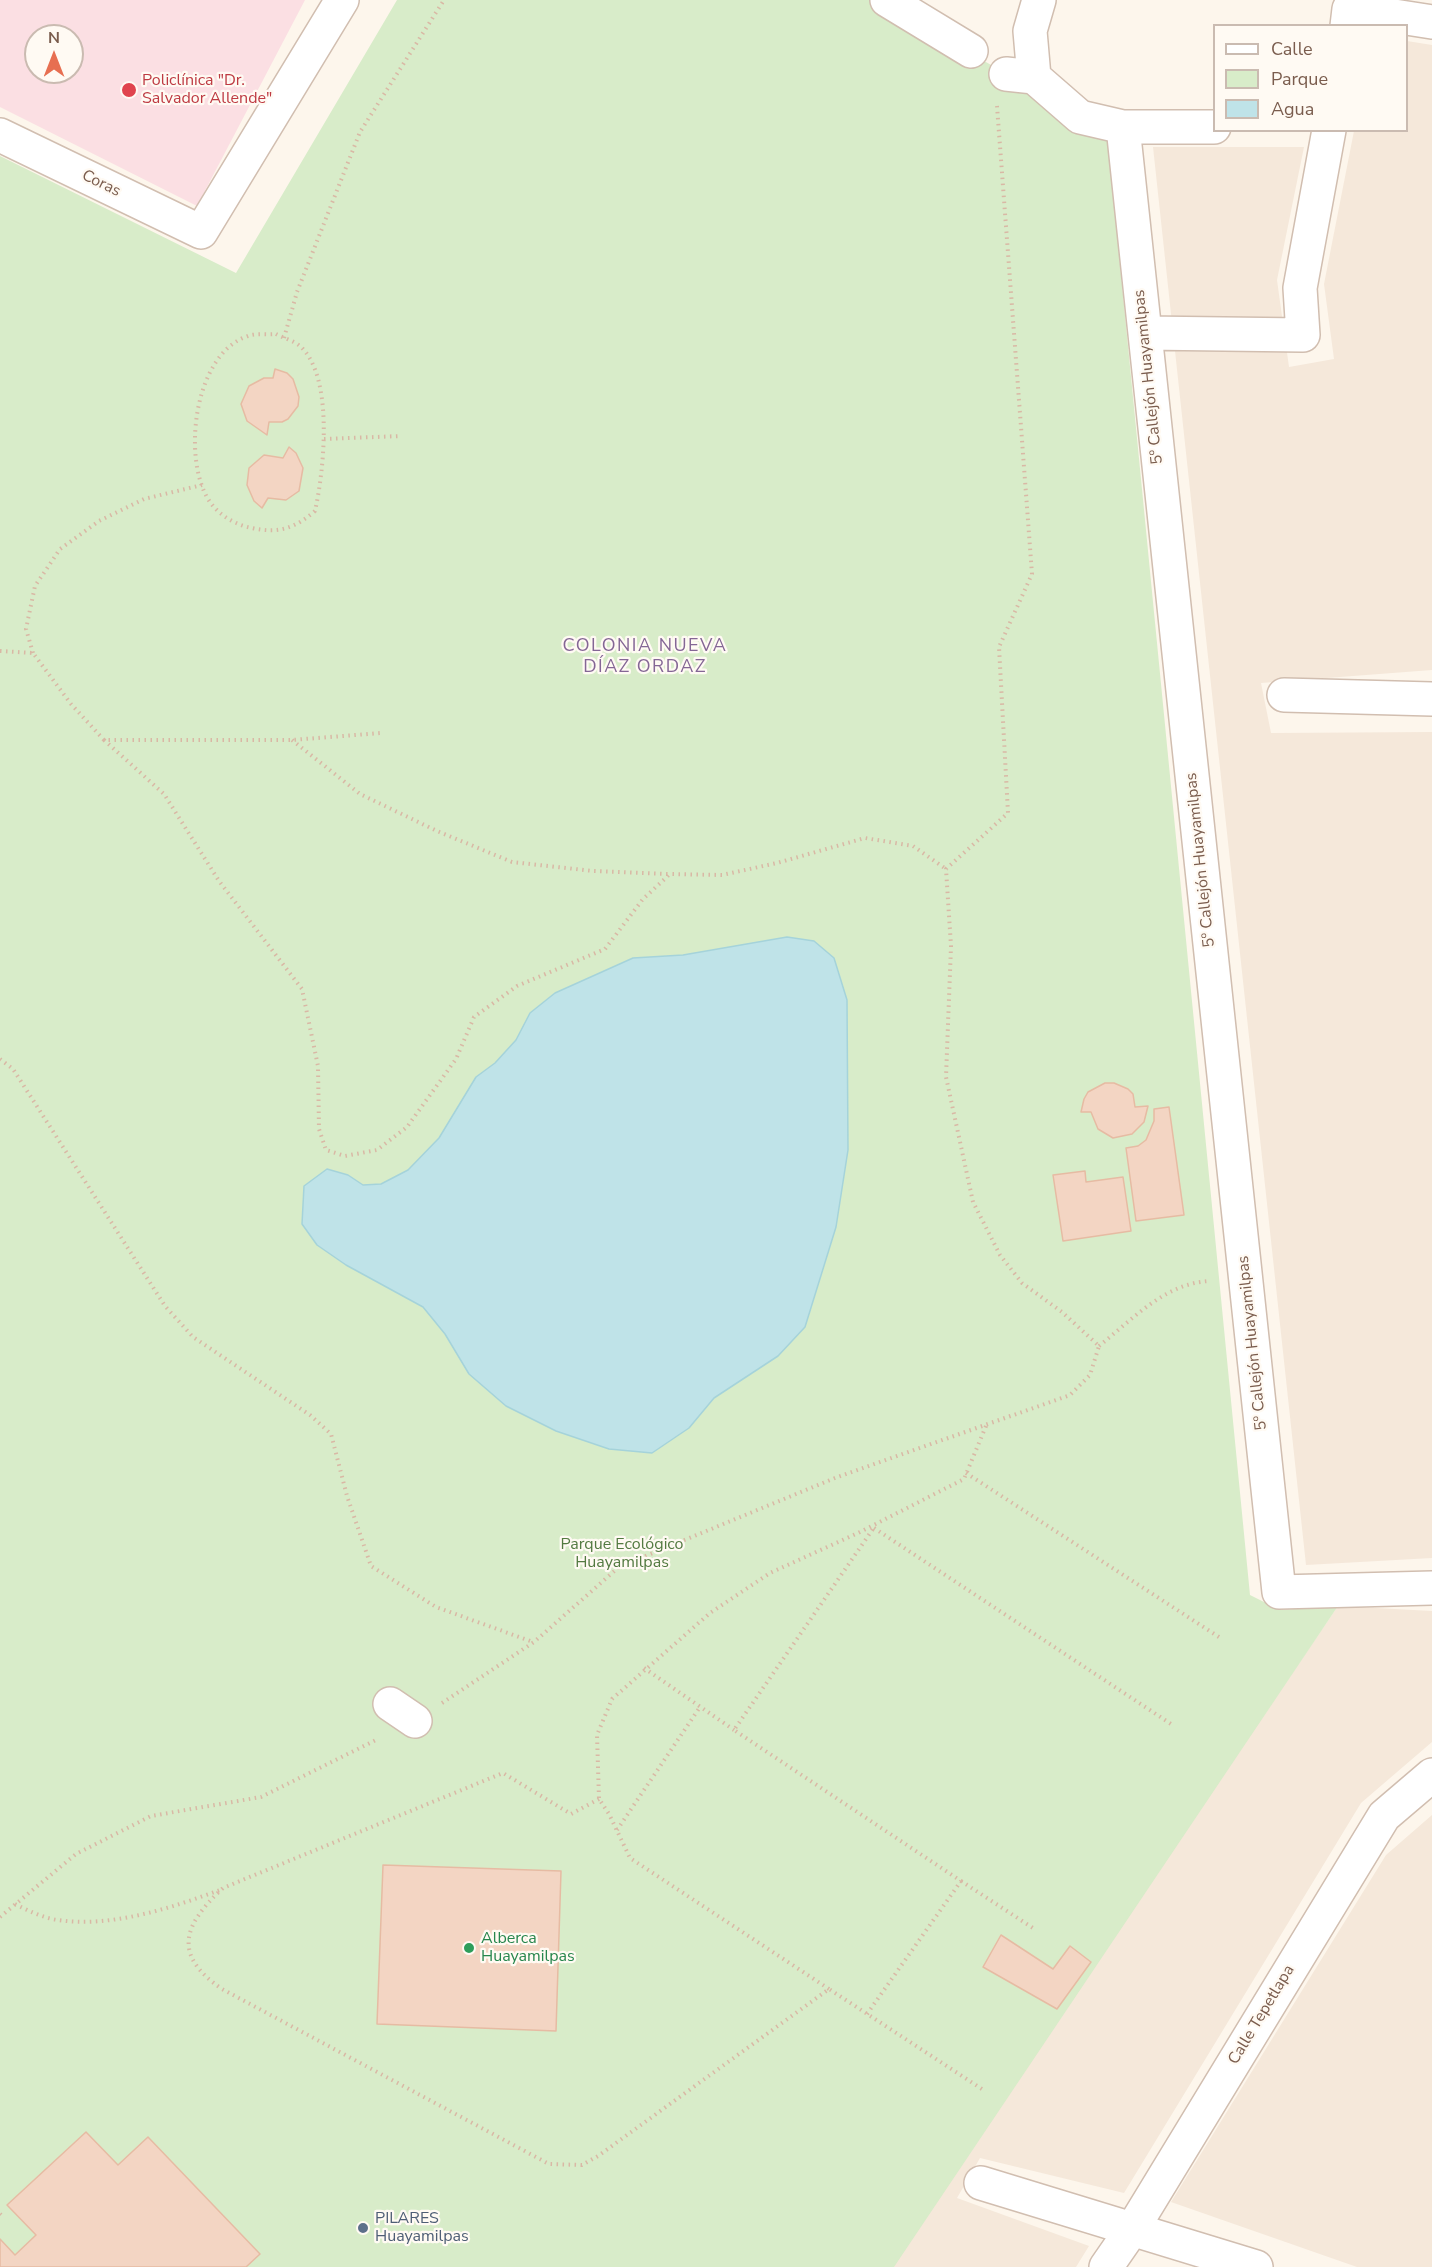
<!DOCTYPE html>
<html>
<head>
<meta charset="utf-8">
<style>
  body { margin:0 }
  #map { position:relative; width:1432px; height:2267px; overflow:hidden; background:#fdf6ec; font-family:"Nunito Sans",sans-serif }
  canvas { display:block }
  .legend { position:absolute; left:1213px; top:24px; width:195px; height:108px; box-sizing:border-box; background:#fffaf3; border:2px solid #cabbb1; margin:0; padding:8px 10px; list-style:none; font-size:18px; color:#7a5c4d }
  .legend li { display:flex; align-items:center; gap:12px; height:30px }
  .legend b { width:30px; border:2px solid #cabbb1 }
  .north { position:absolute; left:24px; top:24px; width:60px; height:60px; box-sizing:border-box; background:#fffaf3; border:2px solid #cabbb1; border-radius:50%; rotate:0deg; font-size:16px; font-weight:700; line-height:24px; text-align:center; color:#7a5c4d }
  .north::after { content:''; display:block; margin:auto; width:21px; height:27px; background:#e76f51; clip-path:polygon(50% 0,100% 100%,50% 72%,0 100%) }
</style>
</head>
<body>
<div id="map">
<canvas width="1432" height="2267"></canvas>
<ul class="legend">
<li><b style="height:8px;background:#fff"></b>Calle</li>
<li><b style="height:16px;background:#d8ecc9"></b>Parque</li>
<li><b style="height:16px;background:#bfe3e8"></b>Agua</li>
</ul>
<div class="north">N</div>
</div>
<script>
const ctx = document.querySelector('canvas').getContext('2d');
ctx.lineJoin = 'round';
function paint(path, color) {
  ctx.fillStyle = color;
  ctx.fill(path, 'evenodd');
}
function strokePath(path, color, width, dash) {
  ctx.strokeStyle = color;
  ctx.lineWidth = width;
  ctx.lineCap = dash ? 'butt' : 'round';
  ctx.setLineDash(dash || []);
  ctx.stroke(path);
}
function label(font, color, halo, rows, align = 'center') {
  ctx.font = font + ' "Nunito Sans",sans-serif';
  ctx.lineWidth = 4.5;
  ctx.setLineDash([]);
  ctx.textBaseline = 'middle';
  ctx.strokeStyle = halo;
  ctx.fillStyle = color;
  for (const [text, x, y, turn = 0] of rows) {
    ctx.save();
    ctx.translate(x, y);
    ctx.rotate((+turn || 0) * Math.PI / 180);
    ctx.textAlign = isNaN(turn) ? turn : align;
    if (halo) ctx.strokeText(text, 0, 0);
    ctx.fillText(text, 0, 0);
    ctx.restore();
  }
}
paint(new Path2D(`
  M1407,41L1432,45V670L1261,683L1271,733L1432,732V1558L1306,1565L1153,147H1304L1277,280L1289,367L1334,359L1324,284L1354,131L1406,130Z
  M1338,1606L1432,1611V1742L1361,1803L1124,2193L980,2158L957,2198L1089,2246L1076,2267H886Z
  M1432,1815V2267H1357L1171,2202L1386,1855Z`), '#f5e8da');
paint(new Path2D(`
  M0,0H305L197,206L0,107ZM36,36H72V72H36Z`), '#fbdfe3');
paint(new Path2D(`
  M397,0H877L1107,131L1250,1595L1280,1610L1338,1606L894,2267H0V156L236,273Z`), '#d8ecc9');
const water = new Path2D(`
  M787,937L814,941L834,958L847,1000L848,1150L836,1227L805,1327L778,1356L714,1398L689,1428L652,1453L609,1449L556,1431L506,1406L469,1374L445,1334L423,1307L346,1265L317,1245L302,1224L304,1186L327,1169L348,1175L363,1185L381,1184L408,1170L439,1138L476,1077L495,1063L516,1040L530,1013L555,993L633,958L683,955Z`);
paint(water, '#bfe3e8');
strokePath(water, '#a5d3da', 1.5);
const building = new Path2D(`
  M275,369L287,373L293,379L299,397L298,406L288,419L282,422H269L267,435L247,421L241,404L249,386L264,378H273Z
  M289,447L296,453L303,468L299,491L286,500L268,498L262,508L254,501L247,485L249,468L264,455L283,458Z
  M1105,1083H1114L1128,1089L1133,1094L1135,1107L1148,1106L1144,1122L1132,1134L1113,1138L1098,1129L1091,1112H1081L1084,1099L1088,1092Z
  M1169,1107L1184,1215L1136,1221L1126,1148L1138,1146L1146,1140L1154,1121V1109Z
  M1085,1171L1086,1182L1123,1177L1131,1231L1063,1241L1053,1175Z
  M383,1865L561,1871L556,2031L377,2024Z
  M1001,1935L1053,1969L1070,1946L1091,1962L1057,2009L983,1967Z
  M86,2132L118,2165L148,2137L260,2254L246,2267H0V2239L15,2255L36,2235L7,2205Z`);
paint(building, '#f3d5c3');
strokePath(building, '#e6bba3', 1.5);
const minor = new Path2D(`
  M887,0L971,51
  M1347,26L1349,9L1432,22
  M1006,74L1034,77L1080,117L1123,127H1214
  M1034,77L1030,31L1039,0
  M1123,127L1279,1592L1432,1588
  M0,135L201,232L342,0
  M1145,333L1303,335L1300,288L1329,130
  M1284,695L1432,699
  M390,1704L415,1721
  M981,2183L1256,2267
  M1106,2267L1133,2228L1384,1816L1432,1775`);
strokePath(minor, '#d1beb0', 36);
strokePath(new Path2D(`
  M276,334C283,338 295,341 301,347C334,378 324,471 315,511C295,528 279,534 252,528C236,525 220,516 210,502C181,460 194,353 248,336C256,333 267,335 276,334Z
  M284,338L297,292L360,132L444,0
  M324,439L401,436
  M0,651L33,653L71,704L104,740H292L381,733
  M33,653L26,629L35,586L60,549L99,521L144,499L202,485
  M104,740L164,794L219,881L302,989L318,1066L319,1129L326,1150L345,1156L377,1150L407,1127L456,1059L474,1017L517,986L605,949L643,899L670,874L722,875L777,863L865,838L913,846L946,869
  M292,740L360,794L437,831L512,862L593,871L669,874
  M0,1059L13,1069L165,1306L193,1337L310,1415L331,1434L347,1496L371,1566L436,1607L533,1642
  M1099,1346C1133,1319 1165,1283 1210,1281
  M966,1473L1222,1639
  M874,1528L1171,1724
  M644,1668L734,1730
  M442,1703L534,1642L619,1567L835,1478L1070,1395L1090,1375L1099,1346L1062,1312L1022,1283L1000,1255L973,1202L946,1077L951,946L946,869L1008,813L999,647L1032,574L997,106
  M599,1799L571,1814L503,1773L223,1888C183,1925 172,1955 222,1989L549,2164L582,2165L598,2156L829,1989L985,2091
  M617,1830L700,1707
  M961,1881L1036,1930
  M15,1904C29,1911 43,1918 58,1920C111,1928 171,1908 220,1890
  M0,1917L76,1854L151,1816L261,1797L378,1739
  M829,1989L630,1858L609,1814L599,1799L597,1735L612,1699L710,1613L770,1573L858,1533L964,1479L986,1426
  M867,2014L961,1881L734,1730L875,1526
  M0,2214L1,2215`), '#d9b8a5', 4, [1.5, 4.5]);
strokePath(minor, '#fff', 33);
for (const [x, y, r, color] of [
  [129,90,8,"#e0444e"],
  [469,1948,6,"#2e9e5b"],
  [363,2228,6,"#5c6f8a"]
]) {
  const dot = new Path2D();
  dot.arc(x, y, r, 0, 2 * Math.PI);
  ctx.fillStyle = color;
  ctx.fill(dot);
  strokePath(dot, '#fffaf3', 2);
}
label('16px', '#be3a42', '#fffaf3', [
  ["Policlínica \"Dr.",142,81],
  ["Salvador Allende\"",142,99]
], 'left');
label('16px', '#7a5c4d', '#fffaf3', [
  ["Coras",101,184,26],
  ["5º Callejón Huayamilpas",1149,377,-96],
  ["5º Callejón Huayamilpas",1201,860,-96],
  ["5º Callejón Huayamilpas",1253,1343,-96],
  ["Calle Tepetlapa",1262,2015,-59]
]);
label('16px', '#537a41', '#fffaf3', [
  ["Parque Ecológico",622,1545],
  ["Huayamilpas",622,1563]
]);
label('16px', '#27864d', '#fffaf3', [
  ["Alberca",481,1939],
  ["Huayamilpas",481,1957]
], 'left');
label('16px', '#4e5e75', '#fffaf3', [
  ["PILARES",375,2219],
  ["Huayamilpas",375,2237]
], 'left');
ctx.letterSpacing = '1.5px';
label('18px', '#846695', '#fffaf3', [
  ["COLONIA NUEVA",645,647],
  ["DÍAZ ORDAZ",645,668]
]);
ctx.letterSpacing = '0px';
</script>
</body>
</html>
